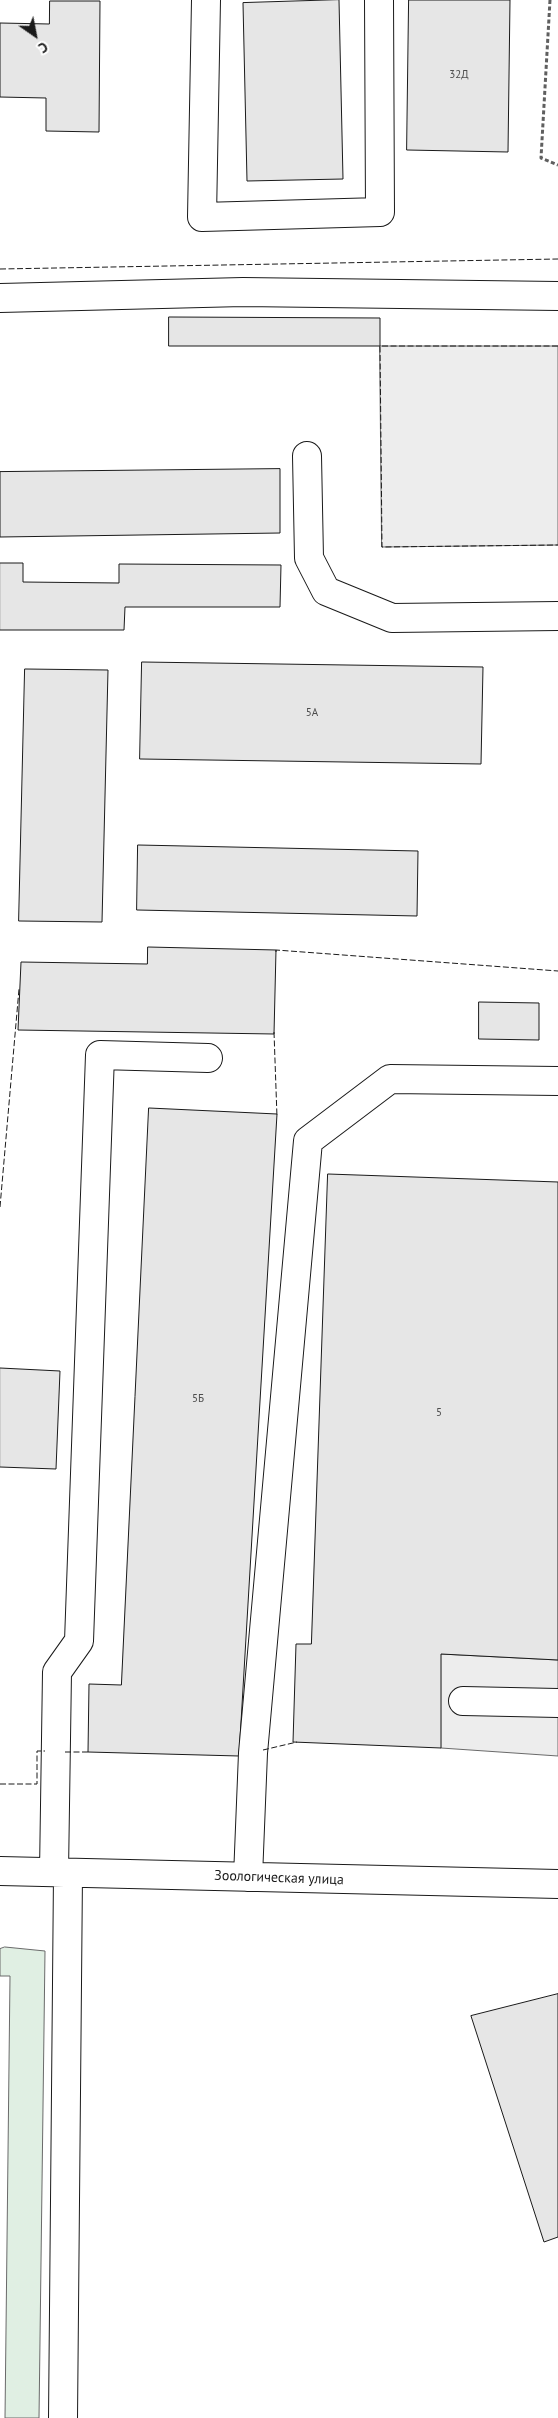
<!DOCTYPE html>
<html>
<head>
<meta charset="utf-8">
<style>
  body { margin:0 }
  #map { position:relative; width:558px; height:2418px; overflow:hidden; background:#fff; font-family:"PT Sans",sans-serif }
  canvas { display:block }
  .north { position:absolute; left:10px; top:10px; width:50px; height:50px; -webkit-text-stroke:4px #fff; paint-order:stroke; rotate:147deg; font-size:14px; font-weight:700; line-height:20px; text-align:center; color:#1a1a1a }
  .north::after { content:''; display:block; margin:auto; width:18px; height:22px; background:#1a1a1a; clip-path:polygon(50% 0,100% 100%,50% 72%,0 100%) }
</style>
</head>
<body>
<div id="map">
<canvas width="558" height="2418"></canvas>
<div class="north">С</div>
</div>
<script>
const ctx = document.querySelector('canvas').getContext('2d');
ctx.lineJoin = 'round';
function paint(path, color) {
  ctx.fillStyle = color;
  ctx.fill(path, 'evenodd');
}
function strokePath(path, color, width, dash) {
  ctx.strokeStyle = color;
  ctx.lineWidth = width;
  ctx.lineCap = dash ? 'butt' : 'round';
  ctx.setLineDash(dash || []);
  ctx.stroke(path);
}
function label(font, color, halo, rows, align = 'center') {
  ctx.font = font + ' "PT Sans",sans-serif';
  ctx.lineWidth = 4;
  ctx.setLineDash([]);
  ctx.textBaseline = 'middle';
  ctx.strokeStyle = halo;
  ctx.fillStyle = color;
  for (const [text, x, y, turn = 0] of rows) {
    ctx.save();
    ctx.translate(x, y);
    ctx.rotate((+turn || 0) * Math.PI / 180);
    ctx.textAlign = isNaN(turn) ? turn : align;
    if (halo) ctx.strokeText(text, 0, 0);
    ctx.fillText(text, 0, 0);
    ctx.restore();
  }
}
const green = new Path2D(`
  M5,1947L45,1951L39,2418H5L10,1976H0V1949Z`);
paint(green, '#e0efe3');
strokePath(green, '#6a6a6a', 1);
const parking = new Path2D(`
  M380,346H558V545L382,547Z
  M441,1654L558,1660V1756L441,1748Z`);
paint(parking, '#ededed');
strokePath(parking, '#6a6a6a', 1);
const building = new Path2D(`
  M339,0L343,179L247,181L243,3Z
  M409,0H510L508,152L407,150Z
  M50,1H100L99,132L46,131V98L0,97V23L49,24Z
  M169,317L380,318V346H169Z
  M280,469V533L0,537V472Z
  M0,563H23V582L119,583V564L281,565L280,607H125L124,630H0Z
  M142,662L483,667L481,764L140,759Z
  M25,669L108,670L102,922L19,921Z
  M138,845L418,851L417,916L137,910Z
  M148,947L276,950L274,1034L18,1030L21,962L147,964Z
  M479,1002L539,1003V1040L479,1039Z
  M149,1108L277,1114L239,1756L88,1752L89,1684L121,1685Z
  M328,1174L558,1182V1660L441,1654V1748L293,1742L296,1644H311Z
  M0,1368L60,1371L56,1469L0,1467Z
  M558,1994V2237L544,2242L471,2016Z`);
paint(building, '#e6e6e6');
strokePath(building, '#1a1a1a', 1);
const minor = new Path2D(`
  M206,0L202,217L380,212L379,0
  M0,298L243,292L558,296
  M307,456L309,558L326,591L392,618L558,616
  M463,1701L558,1703
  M0,1871L558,1884
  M54,1872L57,1672L79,1641L100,1055L208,1058
  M248,1877L253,1753L308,1141L390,1079L558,1081
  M63,2418L68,1874`);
strokePath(minor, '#1a1a1a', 30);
strokePath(new Path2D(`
  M550,0L541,158L558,165`), '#5f5f5f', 3, [4, 2.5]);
strokePath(minor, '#fff', 28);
strokePath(new Path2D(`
  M0,269L558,259
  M558,346H380L382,547L558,545
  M276,952V950L558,971
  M274,1032L277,1117
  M0,1207L19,989
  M263,1750L297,1742
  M65,1752H89
  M0,1784H37V1751H45`), '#1a1a1a', 1, [6, 2.5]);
label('11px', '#4d4d4d', null, [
  ["32Д",459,75],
  ["5А",312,713],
  ["5Б",198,1399],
  ["5",439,1413]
]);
label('14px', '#1a1a1a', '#fff', [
  ["Зоологическая улица",279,1878,2]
]);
</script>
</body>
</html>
